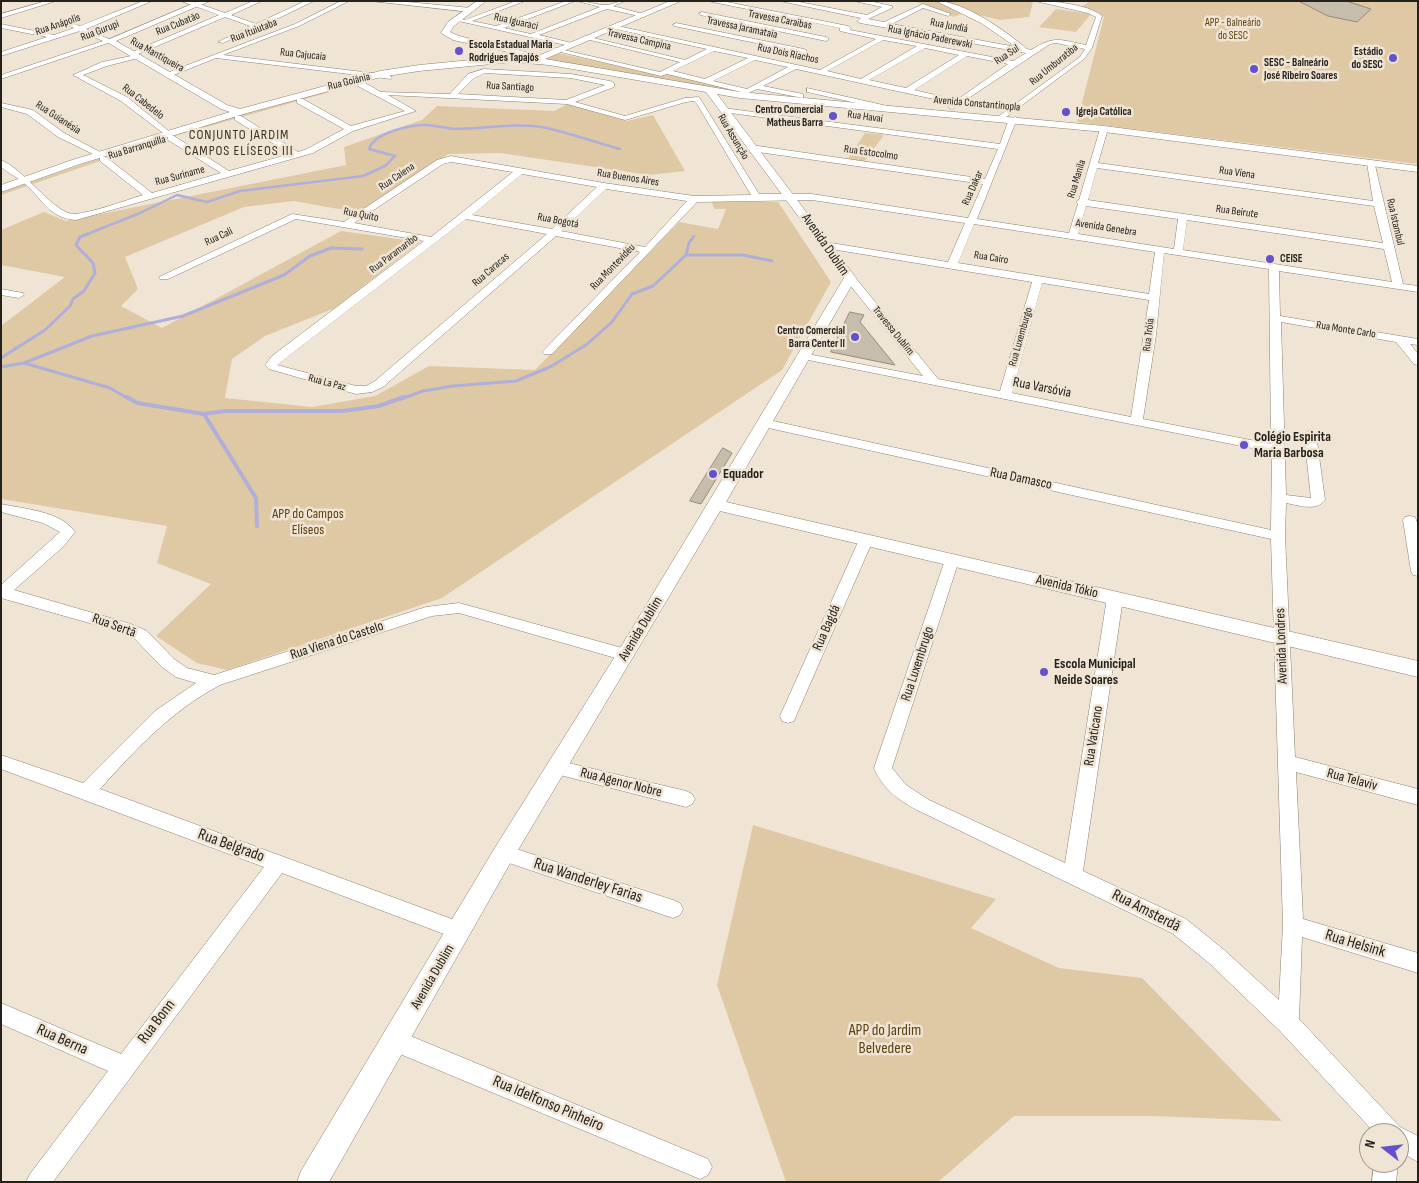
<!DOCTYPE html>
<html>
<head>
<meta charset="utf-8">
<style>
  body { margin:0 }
  #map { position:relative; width:1419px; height:1183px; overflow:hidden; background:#f0e5d5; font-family:"Sofia Sans Condensed",sans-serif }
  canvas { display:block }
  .frame { position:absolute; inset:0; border:2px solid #25221c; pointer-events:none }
  .north { position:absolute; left:1359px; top:1123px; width:50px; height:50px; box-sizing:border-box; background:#f0e5d5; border:1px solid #9f978b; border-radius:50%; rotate:286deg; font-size:14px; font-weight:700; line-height:20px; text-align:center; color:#25221c }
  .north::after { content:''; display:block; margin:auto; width:18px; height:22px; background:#6352cb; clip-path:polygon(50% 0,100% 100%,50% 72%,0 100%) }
</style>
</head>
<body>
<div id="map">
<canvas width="1419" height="1183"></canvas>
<div class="frame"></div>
<div class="north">N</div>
</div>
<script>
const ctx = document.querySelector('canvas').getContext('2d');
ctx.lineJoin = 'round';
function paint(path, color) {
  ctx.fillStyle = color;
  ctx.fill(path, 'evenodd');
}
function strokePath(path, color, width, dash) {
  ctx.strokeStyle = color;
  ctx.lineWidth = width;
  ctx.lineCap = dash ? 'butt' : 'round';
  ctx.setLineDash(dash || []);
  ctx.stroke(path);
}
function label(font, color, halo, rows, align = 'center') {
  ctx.font = font + ' "Sofia Sans Condensed",sans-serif';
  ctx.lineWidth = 5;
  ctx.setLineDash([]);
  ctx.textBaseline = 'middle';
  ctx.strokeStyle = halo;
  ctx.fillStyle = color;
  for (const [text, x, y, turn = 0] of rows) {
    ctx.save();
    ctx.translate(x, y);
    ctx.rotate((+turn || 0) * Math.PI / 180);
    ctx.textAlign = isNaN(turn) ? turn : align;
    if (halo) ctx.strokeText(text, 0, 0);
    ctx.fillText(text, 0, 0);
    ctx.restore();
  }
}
paint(new Path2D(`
  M914,1H1032L1033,2L1029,17L1000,20L966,12L954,17Z
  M1090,1H1418V164L1077,122L1104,17L1093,10L1080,8Z
  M1056,9L1091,14L1076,32L1039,27Z
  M553,52L659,75L664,72L741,91L737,93L535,59Z
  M347,86H351L164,139L1,195V193L16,187L162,137Z
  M568,104L627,121L653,115L685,171L649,175L500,153L448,154L361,213L294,201L244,207L125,257L138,289L121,306L162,328L341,231L420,242L335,308L265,336L232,359L225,398L312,407L375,396L429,366L535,370L679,222L718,229L726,209H714L712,202H778L831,282L782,370L442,598L227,670L197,663L156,636L211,584L157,563L167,526L1,499V326L65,277L1,265V230L44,212L66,221L346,165L344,147L422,120L437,106L554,111Z
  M865,133L884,135L864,162L847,160Z
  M753,825L996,899L971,928L1059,968L1142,978L1282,1121L1151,1116H1014L938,1182H786L717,985Z`), '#dfc8a4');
strokePath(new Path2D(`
  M85,235L140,213L177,195L207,202L240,191L363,176L385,166L395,156L369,149C374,133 409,125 425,125C436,125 446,129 456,129C485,129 517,122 547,128C571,134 596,142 620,149`), '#afafd9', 2.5);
strokePath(new Path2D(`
  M686,255H743L772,261
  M1,358L45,330L70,306L73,299L84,291L95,273L93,263L76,245L80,237L88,234
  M24,363L110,388L129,399
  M1,367L24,363L92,336L183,316L284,275L310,256L331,248L362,249
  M401,399L423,391L453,386L516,381L550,367L586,345L612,322L632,294L653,286L686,255L689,243L694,236`), '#afafd9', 3);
strokePath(new Path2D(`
  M127,397L137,403L204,414L225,411H343L379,406L404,397
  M204,414L256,498L257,526`), '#afafd9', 4);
const building = new Path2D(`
  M1299,1H1346L1371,9L1357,22L1328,16Z
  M850,312L864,315L860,322L895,365L831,352Z
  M723,448L732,453L701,504L690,501Z`);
paint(building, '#c7bdad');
strokePath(building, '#948a7c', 1);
const minor = new Path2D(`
  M46,1H56L1,18V14Z
  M143,1H152L86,29L111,40V42L1,79V75L103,41L80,31L1,56V52L47,37L1,28V24L54,35L74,28L60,22V20L80,26Z
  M181,1H191L225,13L253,1H262L231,15L256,24L305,1H314L262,26L265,28L264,29L256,28L223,43L218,42L250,26L225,17L136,55L138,56V58L107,66L83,75L127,97L170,132L171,134L167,136L121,101L73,75L102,62L131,56L129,54L130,53L219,15Z
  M341,1H349L299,26L223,55L388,75L392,77L391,79L216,58L171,76L164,74L295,24Z
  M371,1H397L471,8L474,10L471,12Z
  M516,1H525L472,21L496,26L566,1H575L504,28L531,34L600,7L577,1C587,1 596,5 605,5C612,5 618,1 625,1L613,6L647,15L644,17L607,9L539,35L572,43L573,44L570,46L454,20L457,18L465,20Z
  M708,1H722L848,26L851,28L850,30L1013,61L1026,53L860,23L857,21L861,18L780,1H794L867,15L882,7L854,1H869L892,6V8L868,19L884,22L923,4L951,14L948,16L923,8L892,24L1016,47L981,23L936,1C964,1 1006,31 1027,49L1031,50C1055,35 1060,40 1086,45L1096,17L1088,13L1035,1C1053,1 1088,4 1102,16L1092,48L1084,59L1002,120H999V116L1080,57L1085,49L1056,43L1050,44L952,109L948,107L952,103L796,69L763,86L803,94V98L757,89L740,97L736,95L741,92L667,74L661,76L552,50L555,48L660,72L680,62L582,38L585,36L685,60L707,49L611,28V26L613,25L820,70L876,39L840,31V28ZM883,40L917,46L861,79L827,71ZM925,48L959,55L906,88L869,80ZM714,51L748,58L705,79L673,71ZM967,56L1008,64L957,100L914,90ZM755,60L788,67L747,89L713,81Z
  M702,12L826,37L829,39L826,41L700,15L699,14Z
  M676,23L804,49L807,51L804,53L674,26L673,25Z
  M484,69L571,74L610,81L614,83V87L575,102L625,116L685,98L699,97L759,194H812L968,218L983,184L751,151L747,148L751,145L985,179L998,149L723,112L719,110L723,108L1000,144L1009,119L1016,117L1017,119L977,219L1069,233L1078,204L1076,202L1079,200L1100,129L1104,127L1108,129L1098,163L1373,201L1367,163L1374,161L1403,284L1418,286V292L1279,271L1280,316L1418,339V345L1410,344L1418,354V365L1414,364L1396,342L1281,322L1286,495L1311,498L1304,434L1310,430L1316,434L1325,500C1316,512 1298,505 1286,503L1285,536L1295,757L1418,789V805L1296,772L1303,919L1418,953V973L1302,937L1299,1019L1400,1127L1418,1136V1162L1399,1151V1133H1375L1280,1031L1209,963L1172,933L917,810C897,799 883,789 874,768L945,560L947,557H957L959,560L892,768L906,785L929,800L1065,863L1107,598L1110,594L1115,593L1120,594L1123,598L1083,871L1186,919L1223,949L1279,1000L1283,925L1271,539L764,427L758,423L764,419L1271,530L1272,452L798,358L796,356L798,354L802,353L923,376L846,280L845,278L846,276H854L938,379L1000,391L1032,282L825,248L820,245L825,242L948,262L965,223L812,200L697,202L552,354H544L542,352L544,350L640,252L556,236L383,387L372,392L356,394L269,369L265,365L272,356L424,241L296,219L168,279H160L159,277L292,214L344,222L437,160L451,156L604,183L694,196L751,195L697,104L694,101L686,102L625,120L567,104L388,95L416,111L353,131L313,153L76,220C47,218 42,197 24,183C17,177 8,173 1,167V160C23,168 56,216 75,214C94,212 124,201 143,195L100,161V157H106L152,193L221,173L168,140V136H174L229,171L290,154L235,120V116H241L298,152L307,149L344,129L297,103V99H303L351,126L405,111L352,83V79H358L381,92L450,94L468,74ZM485,73L571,78L605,85L566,100L458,94L474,78ZM451,162L513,172L431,237L354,223L443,164ZM1097,168L1374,206L1383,243L1088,200ZM522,174L597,187L552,229L472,215ZM606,189L687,201L645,247L561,231ZM1086,206L1178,219L1174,249L1078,234ZM466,219L547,234L375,381L366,386H356L277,365ZM1187,220L1384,249L1392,282L1183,250ZM974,224L1155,252L1149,294L958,263ZM1164,253L1269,269L1271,444L1143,419L1156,335ZM1042,283L1149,300L1131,417L1012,393Z
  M807,88L892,107L896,109L892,111L807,92Z
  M1,103L33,110L64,133L104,154L97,156L58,137L27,114L1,107Z
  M1,289L23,293L24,295L19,298L1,295Z
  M1,504C24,509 61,511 75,532L64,546L14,590L131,624L147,631L174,659L187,668L214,675L426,607L459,603L626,649L632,651L634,655L632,659L626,661L459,613L432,616L220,685C171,711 136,749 100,789L460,922L467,924L470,931L467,938L460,940L282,873L53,1182H26L30,1174L108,1071L1,1024V1003L121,1054L264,867L1,769V755L83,783L155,711L196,683L176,677L162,667L135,639L121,632L1,598V585L60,532L43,523L1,512Z
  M1410,516L1415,517L1418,525V576L1413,575L1411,571L1403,520L1405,517Z
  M866,535L871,537L873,540L796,716L794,721L788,723L782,721L780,716L859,540L861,537Z
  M556,760L686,791L692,794L695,799L692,804L686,807L556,774L550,772L547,767L550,762Z
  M504,845L673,900L680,903L683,909L680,915L673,918L497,859L495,853L497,847Z
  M396,1030L708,1159L712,1167L708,1175L700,1179L388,1049L385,1041L388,1033Z
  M1374,1163H1398L1396,1182H1372Z`);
const tertiary = new Path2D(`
  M199,1H210L116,41L227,105L240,109L380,71L419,65L513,56L533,58L670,1H681L545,59L740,92L1104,126L1418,166V172L1104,132L740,98L717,94L856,278L726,502L1418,661V677L720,511L512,860L329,1182H297L301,1171L496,846L619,650L844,278L706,92L549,65L513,62L419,71L381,77L247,113L80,164L1,192V185L72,160L230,112L221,109L105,41Z
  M477,1H486L454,26L450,32L459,36L526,52V56L453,40L441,33L448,22Z`);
strokePath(minor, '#898071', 1);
strokePath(tertiary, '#898071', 1);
paint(minor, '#fff');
paint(tertiary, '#fff');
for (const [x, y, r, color] of [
  [459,51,5,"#6352cb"],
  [1393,58,5,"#6352cb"],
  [1254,69,5,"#6352cb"],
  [1066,112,5,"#6352cb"],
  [833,116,5,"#6352cb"],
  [1270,259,5,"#6352cb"],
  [855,337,5,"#6352cb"],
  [1244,445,5,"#6352cb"],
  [713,474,5,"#6352cb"],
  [1044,672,5,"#6352cb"]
]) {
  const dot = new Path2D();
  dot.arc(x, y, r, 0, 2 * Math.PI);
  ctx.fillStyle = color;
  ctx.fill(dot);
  strokePath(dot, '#f0e5d5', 2);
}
label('11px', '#25221c', '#f0e5d5', [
  ["Travessa Caraibas",780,20,11],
  ["Rua Iguaraci",516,22,13],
  ["Rua Cubatão",178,24,-22],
  ["Rua Anápolis",58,25,-19],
  ["Rua Jundiá",949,26,11],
  ["Travessa Jaramataia",742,28,12],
  ["Rua Gurupi",100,31,-21],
  ["Rua Ituiutaba",254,31,-21],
  ["Rua Ignácio Paderewski",930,37,11],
  ["Travessa Campina",639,40,13],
  ["Rua Dois Riachos",788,54,12],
  ["Rua Mantiqueira",157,55,29],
  ["Rua Cajucaia",303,55,6],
  ["Rua Sul",1007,55,-33],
  ["Rua Umburatiba",1054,65,-39],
  ["Rua Goiânia",349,82,-14],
  ["Rua Santiago",510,87,3],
  ["Rua Cabedelo",143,102,38],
  ["Avenida Constantinopla",977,104,5],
  ["Rua Havaí",865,117,8],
  ["Rua Guianésia",58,118,33],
  ["Rua Assunção",733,137,59],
  ["Rua Barranquilla",137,148,-17],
  ["Rua Estocolmo",871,153,8],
  ["Rua Viena",1237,173,8],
  ["Rua Suriname",180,176,-15],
  ["Rua Caiena",397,177,-34],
  ["Rua Buenos Aires",628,178,9],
  ["Rua Manila",1077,179,-73],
  ["Rua Dakar",973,188,-66],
  ["Rua Beirute",1237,212,8],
  ["Rua Quito",361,215,11],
  ["Rua Bogotá",558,221,11],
  ["Rua Istambul",1395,222,77],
  ["Avenida Genebra",1106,228,9],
  ["Rua Cali",219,237,-25],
  ["Rua Paramaribo",394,254,-37],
  ["Rua Cairo",991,258,9],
  ["Rua Montevidéu",613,267,-46],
  ["Rua Caracas",491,270,-41],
  ["Rua Monte Carlo",1346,330,9],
  ["Travessa Dublim",893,331,51],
  ["Rua Tróia",1149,335,-83],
  ["Rua Luxemburgo",1021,337,-74],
  ["Rua La Paz",327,383,15]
]);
label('11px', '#5c4211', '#f0e5d5', [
  ["APP - Balneário",1233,23],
  ["do SESC",1233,36]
]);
label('bold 11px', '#25221c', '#f0e5d5', [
  ["Escola Estadual Maria",469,45],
  ["Rodrigues Tapajós",469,58],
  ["Estádio",1383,52,"right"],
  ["do SESC",1383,65,"right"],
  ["SESC - Balneário",1264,63],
  ["José Ribeiro Soares",1264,76],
  ["Centro Comercial",823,110,"right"],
  ["Matheus Barra",823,123,"right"],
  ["Igreja Católica",1076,112],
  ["CEISE",1280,259],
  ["Centro Comercial",845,331,"right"],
  ["Barra Center II",845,344,"right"]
], 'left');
ctx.letterSpacing = '1px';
label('14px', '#3a3225', '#f0e5d5', [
  ["CONJUNTO JARDIM",239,135],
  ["CAMPOS ELÍSEOS III",239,151]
]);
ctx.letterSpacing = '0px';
label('14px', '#25221c', '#f0e5d5', [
  ["Avenida Dublim",825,245,55],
  ["Rua Varsóvia",1042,388,11],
  ["Rua Damasco",1021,479,12],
  ["Avenida Tókio",1067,587,13],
  ["Rua Sertã",114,626,20],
  ["Rua Bagdá",827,628,-66],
  ["Avenida Dublim",641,629,-59],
  ["Rua Viena do Castelo",337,641,-18],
  ["Avenida Londres",1282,646,-92],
  ["Rua Luxembrugo",918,664,-72],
  ["Rua Vaticano",1094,736,-81],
  ["Rua Telaviv",1352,780,15],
  ["Rua Agenor Nobre",621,783,14],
  ["Avenida Dublim",433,977,-60]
]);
label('bold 14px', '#25221c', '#f0e5d5', [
  ["Colégio Espirita",1254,437],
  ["Maria Barbosa",1254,453],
  ["Equador",723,474],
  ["Escola Municipal",1054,664],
  ["Neide Soares",1054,680]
], 'left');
label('14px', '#5c4211', '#f0e5d5', [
  ["APP do Campos",308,514],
  ["Elíseos",308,530]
]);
label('16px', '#25221c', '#f0e5d5', [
  ["Rua Belgrado",231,846,20],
  ["Rua Wanderley Farias",588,881,18],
  ["Rua Amsterdã",1146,911,27],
  ["Rua Helsink",1355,944,17],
  ["Rua Bonn",157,1022,-53],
  ["Rua Berna",62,1040,24],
  ["Rua Idelfonso Pinheiro",548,1104,23]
]);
label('16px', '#5c4211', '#f0e5d5', [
  ["APP do Jardim",885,1031],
  ["Belvedere",885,1049]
]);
</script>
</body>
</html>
